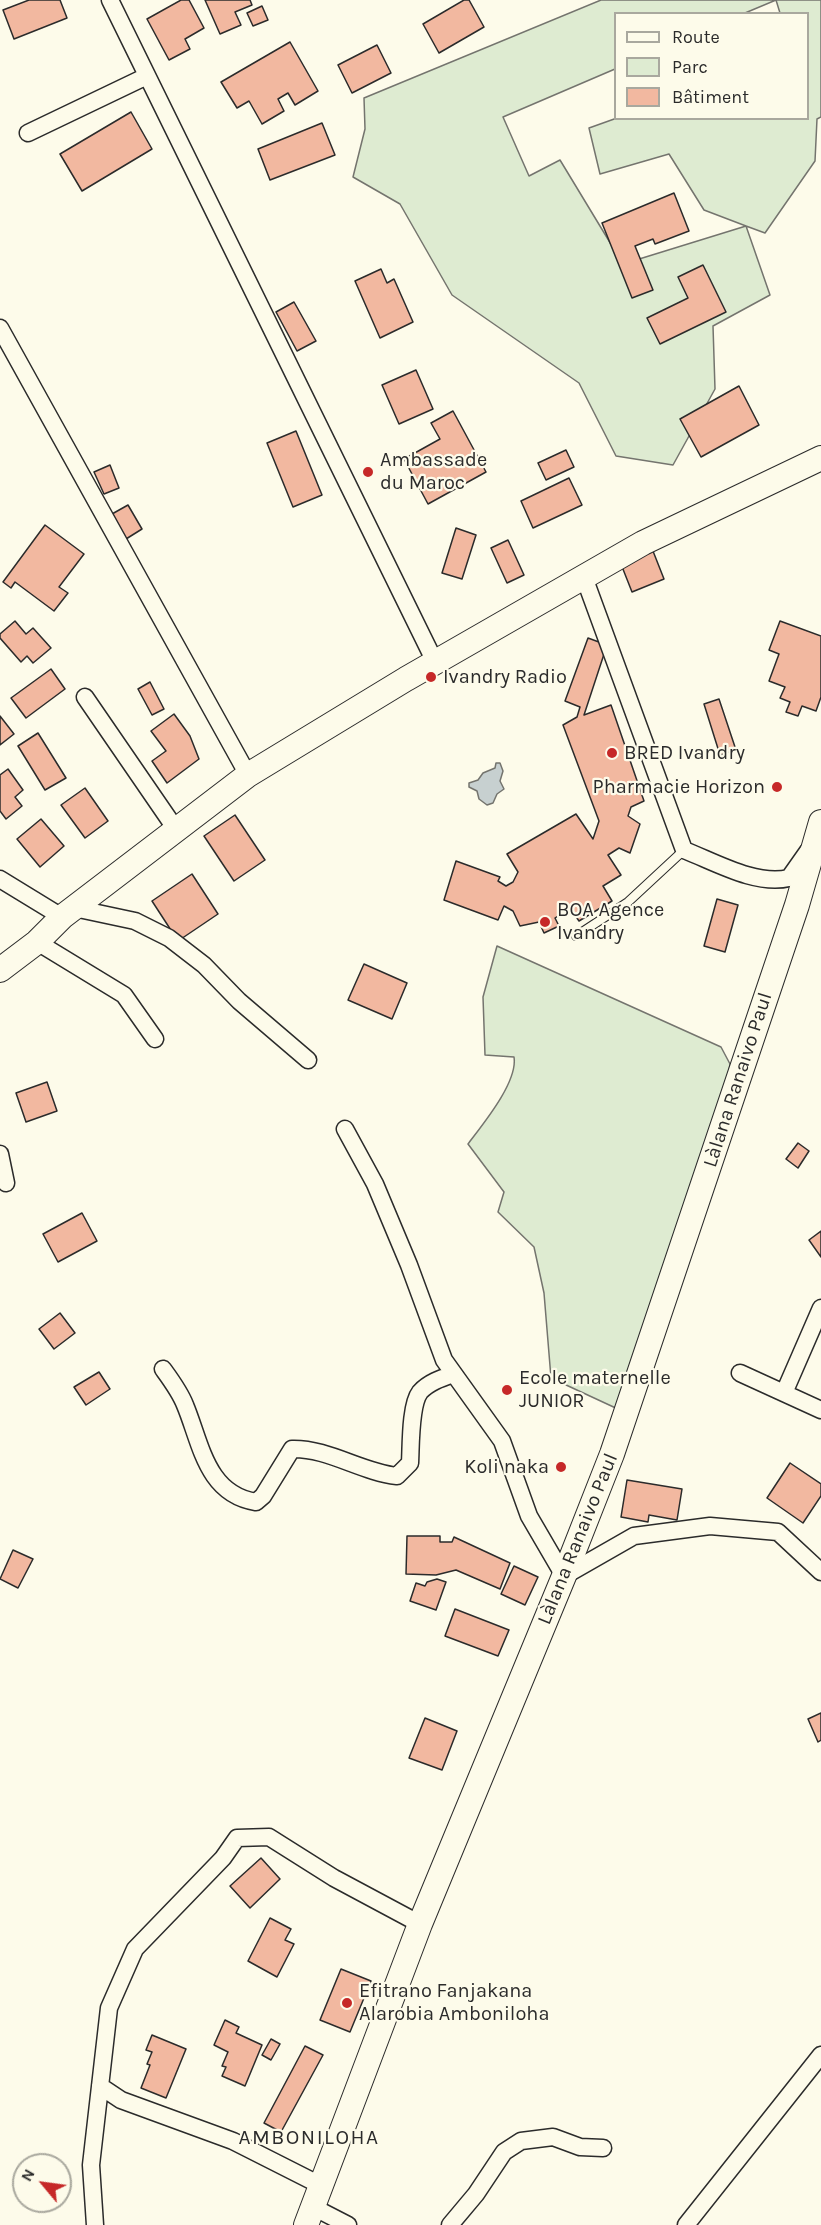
<!DOCTYPE html>
<html>
<head>
<meta charset="utf-8">
<style>
  body { margin:0 }
  #map { position:relative; width:821px; height:2225px; overflow:hidden; background:#fdfbea; font-family:Karla,sans-serif }
  canvas { display:block }
  .legend { position:absolute; left:614px; top:12px; width:195px; height:108px; box-sizing:border-box; background:#fdfbea; border:2px solid #a9a89e; margin:0; padding:8px 10px; list-style:none; font-size:18px; color:#2b2b2b }
  .legend li { display:flex; align-items:center; gap:12px; height:30px }
  .legend b { width:30px; border:2px solid #a9a89e }
  .north { position:absolute; left:12px; top:2153px; width:60px; height:60px; box-sizing:border-box; background:#fdfbea; border:2px solid #a9a89e; border-radius:50%; rotate:299deg; font-size:16px; font-weight:700; line-height:24px; text-align:center; color:#2b2b2b }
  .north::after { content:''; display:block; margin:auto; width:21px; height:27px; background:#c62828; clip-path:polygon(50% 0,100% 100%,50% 72%,0 100%) }
</style>
</head>
<body>
<div id="map">
<canvas width="821" height="2225"></canvas>
<ul class="legend">
<li><b style="height:8px;background:#fdfbea"></b>Route</li>
<li><b style="height:16px;background:#deebd1"></b>Parc</li>
<li><b style="height:16px;background:#f2b8a0"></b>Bâtiment</li>
</ul>
<div class="north">N</div>
</div>
<script>
const ctx = document.querySelector('canvas').getContext('2d');
ctx.lineJoin = 'round';
function paint(path, color) {
  ctx.fillStyle = color;
  ctx.fill(path, 'evenodd');
}
function strokePath(path, color, width, dash) {
  ctx.strokeStyle = color;
  ctx.lineWidth = width;
  ctx.lineCap = dash ? 'butt' : 'round';
  ctx.setLineDash(dash || []);
  ctx.stroke(path);
}
function label(font, color, halo, rows, align = 'center') {
  ctx.font = font + ' Karla,sans-serif';
  ctx.lineWidth = 4.5;
  ctx.setLineDash([]);
  ctx.textBaseline = 'middle';
  ctx.strokeStyle = halo;
  ctx.fillStyle = color;
  for (const [text, x, y, turn = 0] of rows) {
    ctx.save();
    ctx.translate(x, y);
    ctx.rotate((+turn || 0) * Math.PI / 180);
    ctx.textAlign = isNaN(turn) ? turn : align;
    if (halo) ctx.strokeText(text, 0, 0);
    ctx.fillText(text, 0, 0);
    ctx.restore();
  }
}
const green = new Path2D(`
  M601,0H821V117L817,119L815,161L765,233L746,226L770,295L713,326L715,389L673,465L616,456L579,383L452,295L400,204L353,177L365,129L364,98ZM776,0L780,13L808,14V118H617L589,128L600,174L669,154L704,210L746,226L623,264L560,160L529,176L503,117L615,69L616,14L745,13Z
  M497,946L721,1047L730,1064L722,1112L620,1410L551,1378L544,1293L534,1247L498,1212L504,1192L468,1144C483,1124 518,1082 514,1057L485,1055L483,997Z`);
paint(green, '#deebd1');
strokePath(green, '#74746e', 1.5);
const water = new Path2D(`
  M496,763H500L503,771L500,781L504,789L497,794L493,803L487,805L479,799L477,791L469,787V783L478,780L483,773L495,768Z`);
paint(water, '#c7d0d0');
strokePath(water, '#74746e', 1.5);
const building = new Path2D(`
  M29,0H60L67,18L14,39L3,10Z
  M181,0H189L204,28L185,39L190,49L169,60L147,19Z
  M205,0H250L252,5L235,12L241,25L220,34Z
  M464,0H469L484,27L439,53L423,24Z
  M262,6L268,20L253,26L247,13Z
  M290,42L318,91L295,105L288,93L278,99L284,111L262,124L249,101L237,108L221,82Z
  M377,45L391,73L352,93L338,65Z
  M131,112L152,149L82,191L60,154Z
  M322,123L335,155L270,180L258,149Z
  M674,193L689,231L655,244L653,239L635,246L653,290L632,298L602,223Z
  M703,265L726,312L660,344L647,318L688,298L678,277Z
  M381,269L387,283L394,279L413,322L380,338L355,281Z
  M294,302L316,341L297,351L276,312Z
  M416,370L433,409L399,424L382,385Z
  M739,386L759,425L701,457L680,419Z
  M453,411L486,472L428,504L404,459L440,439L431,423Z
  M296,431L322,495L293,507L267,443Z
  M566,450L574,467L546,480L538,463Z
  M110,465L119,488L104,494L94,472Z
  M569,478L582,505L533,528L521,501Z
  M128,505L142,529L126,539L112,514Z
  M45,525L84,554L59,587L68,593L54,611L15,582L11,588L3,582Z
  M456,528L476,535L462,579L442,573Z
  M508,540L524,575L507,583L491,548Z
  M651,546L664,579L632,592L619,559Z
  M15,621L26,634L33,628L51,648L33,663L27,656L21,662L0,638V634Z
  M780,621L821,636V697L816,711L802,706L798,716L786,712L790,702L780,698L785,687L769,681L779,654L769,650Z
  M588,638L607,645L584,715L611,705L644,801L631,807L628,816L640,824L630,853L619,848L608,855L621,875L603,886L612,901L579,921L570,908L555,918L559,926L544,933L539,922L520,926L513,911L504,906L498,920L444,900L456,861L500,877L498,881L506,886L513,882L518,872L507,854L576,814L593,839L599,821L563,725L577,717L580,707L565,701Z
  M51,669L65,689L26,718L11,698Z
  M150,682L164,709L152,715L138,689Z
  M719,699L736,750L720,755L704,704Z
  M174,714L190,736L199,759L167,783L152,761L166,751L151,731Z
  M0,716L14,734L0,745Z
  M38,733L66,778L45,790L18,746Z
  M8,769L23,790L15,797L22,806L6,819L0,811V775Z
  M85,788L108,821L85,838L61,805Z
  M235,815L265,860L234,881L204,836Z
  M41,819L64,846L40,867L17,839Z
  M192,874L218,914L178,941L152,901Z
  M717,899L738,905L725,952L704,946Z
  M364,964L407,983L392,1019L348,1000Z
  M47,1082L57,1111L26,1122L16,1093Z
  M798,1143L809,1151L798,1168L786,1159Z
  M82,1213L97,1241L58,1262L43,1234Z
  M821,1231V1257L809,1240Z
  M60,1313L75,1333L54,1349L39,1329Z
  M99,1372L110,1389L86,1405L74,1387Z
  M790,1463L821,1484V1496L803,1523L767,1498Z
  M627,1480L682,1489L677,1520L649,1515L648,1522L621,1517Z
  M407,1536H440V1542H452L454,1537L510,1563L500,1589L456,1570L436,1575L406,1574Z
  M13,1550L33,1559L18,1588L0,1579Z
  M514,1566L538,1577L525,1605L501,1594Z
  M437,1579L446,1582L436,1610L410,1601L416,1583L425,1586L427,1582Z
  M455,1609L509,1630L498,1656L445,1636Z
  M821,1713V1740L818,1742L808,1719Z
  M425,1718L457,1731L442,1770L409,1758Z
  M261,1858L280,1879L250,1908L230,1886Z
  M270,1918L291,1929L285,1940L294,1944L277,1977L248,1961Z
  M341,1969L371,1981L350,2032L320,2020Z
  M225,2020L239,2027L236,2033L262,2045L245,2086L222,2076L226,2067L222,2066L228,2052L214,2045Z
  M152,2035L186,2049L166,2098L141,2088L150,2065L147,2064L152,2052L146,2050Z
  M271,2039L280,2044L271,2060L262,2055Z
  M305,2046L323,2055L281,2132L264,2123Z`);
paint(building, '#f2b8a0');
strokePath(building, '#2b2b2b', 1.5);
const lane = new Path2D(`
  M576,936L628,902L684,850`);
const street = new Path2D(`
  M110,0L435,662
  M28,133L147,76
  M0,328L248,775
  M584,577L684,850C715,862 756,886 789,878L808,851
  M85,697L175,828
  M0,879L62,917
  M74,908L135,921L169,938L204,965L239,1001L308,1060
  M37,942L124,995L155,1039
  M345,1129L375,1184L409,1265L444,1360L502,1441L529,1516L564,1576L634,1536L710,1526L778,1532L821,1572
  M0,1154L6,1183
  M163,1369C171,1380 180,1392 185,1405C201,1443 206,1494 256,1502L263,1496L292,1449C328,1448 361,1472 397,1476L410,1463C411,1446 410,1405 420,1392C429,1382 442,1378 454,1374
  M740,1373L821,1410
  M784,1393L821,1308
  M100,2086L121,2100L233,2141L320,2185
  M313,2207L348,2225
  M95,2225L91,2165L109,2008L135,1949L223,1858L237,1838L269,1837L334,1878L420,1924
  M450,2225L476,2194L504,2152L521,2141L553,2137L580,2147L603,2148
  M686,2225L821,2055`);
const secondary = new Path2D(`
  M0,970L37,942L62,917L248,775L406,679L643,543L821,458
  M306,2225L420,1924L564,1576L612,1454L797,905L821,822`);
strokePath(lane, '#2b2b2b', 10);
strokePath(street, '#2b2b2b', 19);
strokePath(secondary, '#2b2b2b', 26);
strokePath(lane, '#fdfbea', 8);
strokePath(street, '#fdfbea', 16);
strokePath(secondary, '#fdfbea', 24);
for (const [x, y, r, color] of [
  [368,472,6,"#c62828"],
  [431,677,6,"#c62828"],
  [612,753,6,"#c62828"],
  [777,787,6,"#c62828"],
  [545,922,6,"#c62828"],
  [507,1390,6,"#c62828"],
  [561,1467,6,"#c62828"],
  [347,2003,6,"#c62828"]
]) {
  const dot = new Path2D();
  dot.arc(x, y, r, 0, 2 * Math.PI);
  ctx.fillStyle = color;
  ctx.fill(dot);
  strokePath(dot, '#fdfbea', 2);
}
label('20px', '#2b2b2b', '#fdfbea', [
  ["Ambassade",380,460],
  ["du Maroc",380,483],
  ["Ivandry Radio",443,677],
  ["BRED Ivandry",624,753],
  ["Pharmacie Horizon",765,787,"right"],
  ["BOA Agence",557,910],
  ["Ivandry",557,933],
  ["Ecole maternelle",519,1378],
  ["JUNIOR",519,1401],
  ["Koli naka",549,1467,"right"],
  ["Efitrano Fanjakana",359,1991],
  ["Alarobia Amboniloha",359,2014]
], 'left');
label('20px', '#2b2b2b', '#fdfbea', [
  ["Làlana Ranaivo Paul",738,1080,-72],
  ["Làlana Ranaivo Paul",578,1539,-68]
]);
ctx.letterSpacing = '1.5px';
label('21px', '#2b2b2b', '#fdfbea', [
  ["AMBONILOHA",309,2138]
]);
ctx.letterSpacing = '0px';
</script>
</body>
</html>
